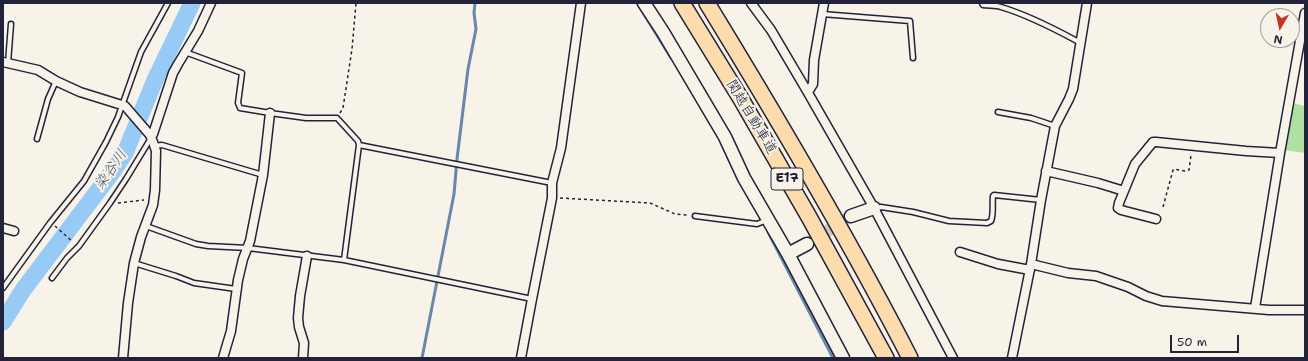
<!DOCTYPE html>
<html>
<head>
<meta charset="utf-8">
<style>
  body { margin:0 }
  #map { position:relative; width:1308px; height:361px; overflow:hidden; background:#f7f3e8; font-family:"Shantell Sans",sans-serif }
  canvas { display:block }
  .frame { position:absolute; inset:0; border:4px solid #22223b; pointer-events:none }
  .north { position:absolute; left:1260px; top:8px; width:40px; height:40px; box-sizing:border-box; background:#f7f3e8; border:1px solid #a29fa3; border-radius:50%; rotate:189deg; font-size:11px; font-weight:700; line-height:16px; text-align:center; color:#22223b }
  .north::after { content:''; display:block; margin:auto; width:14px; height:18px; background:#c8321e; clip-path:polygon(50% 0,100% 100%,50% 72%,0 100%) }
  .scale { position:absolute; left:1170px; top:335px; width:69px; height:18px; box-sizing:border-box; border:2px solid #22223b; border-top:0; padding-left:5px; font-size:12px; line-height:14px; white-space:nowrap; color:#22223b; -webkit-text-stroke:3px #f7f3e8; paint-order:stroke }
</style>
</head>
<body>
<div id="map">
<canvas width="1308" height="361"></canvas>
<div class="frame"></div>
<div class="north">N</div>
<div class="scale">50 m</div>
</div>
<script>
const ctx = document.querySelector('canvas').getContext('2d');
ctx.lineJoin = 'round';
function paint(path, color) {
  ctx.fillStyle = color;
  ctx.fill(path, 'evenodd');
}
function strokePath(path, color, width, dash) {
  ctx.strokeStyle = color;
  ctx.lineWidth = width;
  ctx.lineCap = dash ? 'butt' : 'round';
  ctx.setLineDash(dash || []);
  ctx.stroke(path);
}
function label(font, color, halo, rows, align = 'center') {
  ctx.font = font + ' "Shantell Sans","Klee One",sans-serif';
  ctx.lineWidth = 4;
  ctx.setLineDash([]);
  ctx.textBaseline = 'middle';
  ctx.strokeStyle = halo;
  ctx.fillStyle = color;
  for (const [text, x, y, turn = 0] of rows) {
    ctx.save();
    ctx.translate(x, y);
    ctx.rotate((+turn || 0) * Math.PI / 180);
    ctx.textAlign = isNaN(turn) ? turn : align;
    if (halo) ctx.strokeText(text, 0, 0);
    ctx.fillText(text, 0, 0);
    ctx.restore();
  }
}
paint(new Path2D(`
  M1292,103L1305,106V153L1284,150Z`), '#aee0a1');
strokePath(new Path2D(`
  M637,3L671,58
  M768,232L833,358
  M422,358L454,194L457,159L468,69L476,29L474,13L475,3`), '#6887aa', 3);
strokePath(new Path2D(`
  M3,322L23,290L113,171L125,153L155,80L192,3`), '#97caf4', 17);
strokePath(new Path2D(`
  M807,244L851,216`), '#ccc9c5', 12, [12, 6]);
const lane = new Path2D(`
  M982,3L983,5C989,6 995,5 1001,7C1028,15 1053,28 1077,41L1081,42
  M822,14L910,21L913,58
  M185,52L242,73L238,103L240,108L270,113L306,118H337L358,141L359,145L344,260
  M8,63L11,24
  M998,112L1031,118L1055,126
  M37,139L48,99L56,81
  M359,145L552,183
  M154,146L162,145L263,175
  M874,208L881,207L913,212L949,221L987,223L991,221C994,214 992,204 993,196L994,195L1041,200
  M695,216L757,224L767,220
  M146,226L196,244L208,246L248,248L344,260L532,299
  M134,263L176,276L194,283L236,289
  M52,278L67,258L79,246L110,203L126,179L151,138
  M3,288L50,223L84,181L106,142L118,117L141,52L168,3`);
const street = new Path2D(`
  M751,3L771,30L807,91L874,208L953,358
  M3,62L38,70L56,81L80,92L125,106L150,135L153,142L156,151L155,190L153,205L141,237L134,263L128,303L123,358
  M807,91L810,89L813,84L814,60L824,3
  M151,137L153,134L173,73L178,64L198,31L211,3
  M1046,171L1098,183L1124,191
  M1156,219L1121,210L1118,208L1119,203L1135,164L1153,142H1156L1246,151L1280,153
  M3,228L14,231
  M960,252L998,264L1030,270
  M1031,264L1068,273L1096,276L1128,287L1146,296L1162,301L1269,310H1305
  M1255,308L1280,153L1305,13
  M223,358L231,331L238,280L243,259L250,241L263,175L270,113
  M303,358L304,343L299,327L298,318L300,296L307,256
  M521,358L532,299L552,198V183L561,148L581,3
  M1012,358L1031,264L1041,200L1055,126L1069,99L1073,89L1087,3`);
const secondary = new Path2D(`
  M644,3L663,32L725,137L744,178L788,254L843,358
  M851,216L874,208
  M788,254L807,244`);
const highway = new Path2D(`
  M682,3L741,99L809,217L886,358
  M707,3C778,119 848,237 910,358`);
strokePath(lane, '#22223b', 7);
strokePath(street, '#22223b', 11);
strokePath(secondary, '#22223b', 15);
strokePath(highway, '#22223b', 18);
strokePath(new Path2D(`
  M340,113L343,108L352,49L356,3
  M560,198L650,203L675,214L688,215
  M118,203L144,200
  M1163,207L1173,170L1174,169L1185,171L1189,170L1191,155
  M55,226L73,242`), '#22223b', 1.5, [3, 3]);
strokePath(lane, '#f7f3e8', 4);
strokePath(street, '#f7f3e8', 8);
strokePath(secondary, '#f7f3e8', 12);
strokePath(highway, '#fcdcac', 15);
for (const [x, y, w] of [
  [787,179,32]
]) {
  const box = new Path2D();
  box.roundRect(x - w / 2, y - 11, w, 22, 3);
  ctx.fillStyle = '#f7f3e8';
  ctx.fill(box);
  strokePath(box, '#22223b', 1);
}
label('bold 13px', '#22223b', null, [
  ["E17",787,179]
]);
label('14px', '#22223b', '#f7f3e8', [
  ["関越自動車道",751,117,59]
]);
label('italic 15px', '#455472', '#f7f3e8', [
  ["染谷川",111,170,-55]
]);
</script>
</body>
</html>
